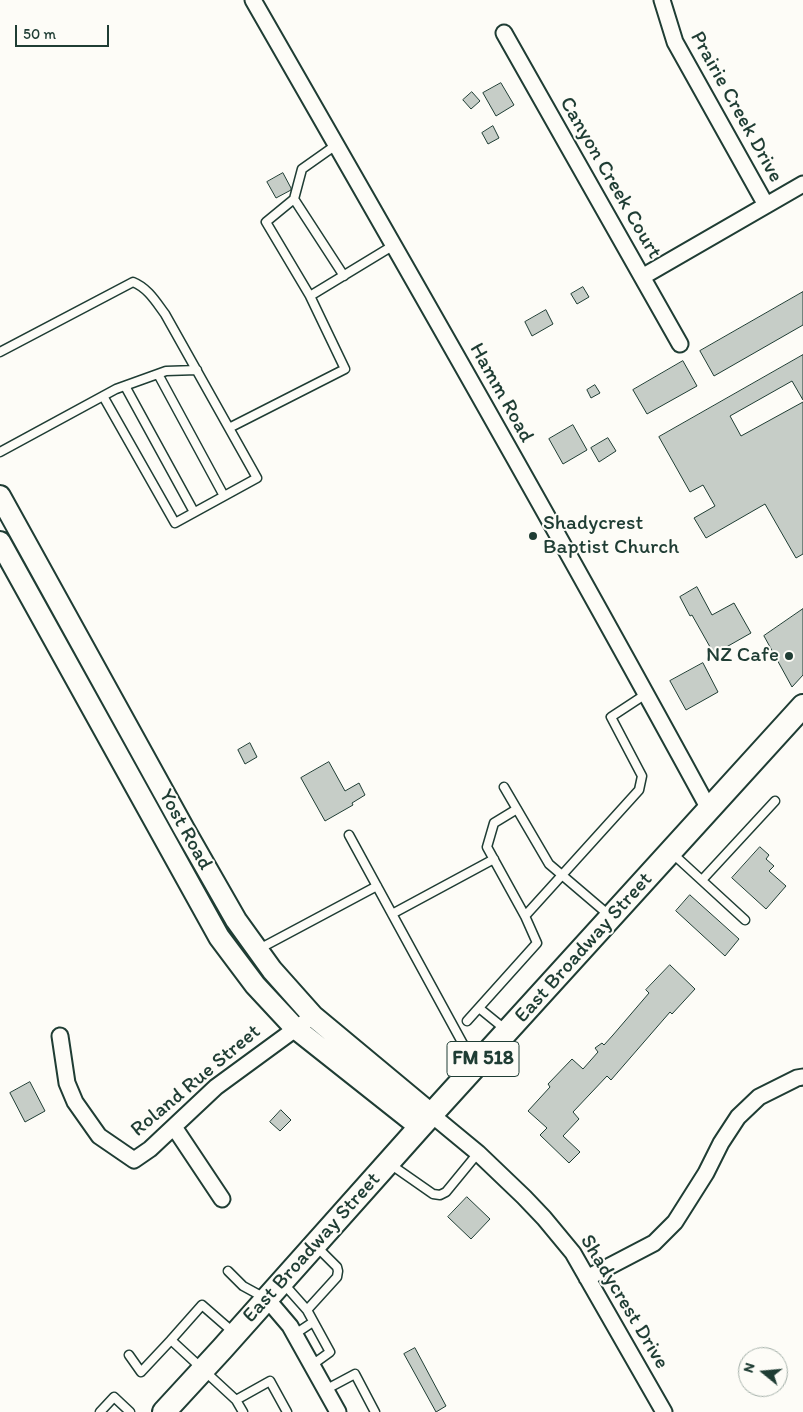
<!DOCTYPE html>
<html>
<head>
<meta charset="utf-8">
<style>
  body { margin:0 }
  #map { position:relative; width:803px; height:1412px; overflow:hidden; background:#fdfcf7; font-family:Itim,sans-serif }
  canvas { display:block }
  .north { position:absolute; left:738px; top:1347px; width:50px; height:50px; box-sizing:border-box; background:#fdfcf7; border:1px solid #a4b0a9; border-radius:50%; rotate:287deg; font-size:14px; font-weight:700; line-height:20px; text-align:center; color:#1f3d34 }
  .north::after { content:''; display:block; margin:auto; width:18px; height:22px; background:#1f3d34; clip-path:polygon(50% 0,100% 100%,50% 72%,0 100%) }
  .scale { position:absolute; left:15px; top:25px; width:94px; height:22px; box-sizing:border-box; border:2px solid #1f3d34; border-top:0; padding-left:6px; font-size:15px; line-height:18px; white-space:nowrap; color:#1f3d34; -webkit-text-stroke:4px #fdfcf7; paint-order:stroke }
</style>
</head>
<body>
<div id="map">
<canvas width="803" height="1412"></canvas>
<div class="north">N</div>
<div class="scale">50 m</div>
</div>
<script>
const ctx = document.querySelector('canvas').getContext('2d');
ctx.lineJoin = 'round';
function paint(path, color) {
  ctx.fillStyle = color;
  ctx.fill(path, 'evenodd');
}
function strokePath(path, color, width, dash) {
  ctx.strokeStyle = color;
  ctx.lineWidth = width;
  ctx.lineCap = dash ? 'butt' : 'round';
  ctx.setLineDash(dash || []);
  ctx.stroke(path);
}
function label(font, color, halo, rows, align = 'center') {
  ctx.font = font + ' Itim,sans-serif';
  ctx.lineWidth = 4;
  ctx.setLineDash([]);
  ctx.textBaseline = 'middle';
  ctx.strokeStyle = halo;
  ctx.fillStyle = color;
  for (const [text, x, y, turn = 0] of rows) {
    ctx.save();
    ctx.translate(x, y);
    ctx.rotate((+turn || 0) * Math.PI / 180);
    ctx.textAlign = isNaN(turn) ? turn : align;
    if (halo) ctx.strokeText(text, 0, 0);
    ctx.fillText(text, 0, 0);
    ctx.restore();
  }
}
const building = new Path2D(`
  M501,83L514,105L496,116L483,93Z
  M472,92L480,101L471,109L463,100Z
  M493,126L499,138L488,144L482,133Z
  M283,173L291,188V190L276,198L267,182Z
  M583,287L589,297L577,304L571,294Z
  M803,292V325L714,376L700,351Z
  M546,310L553,324L532,336L525,322Z
  M803,355V400L792,381L730,416L741,436L803,402V554L796,558L765,504L706,538L694,518L715,506L703,485L690,492L659,437Z
  M683,361L697,386L647,414L633,390Z
  M595,385L600,393L591,398L587,390Z
  M573,425L587,450L563,464L549,439Z
  M608,438L616,451L599,462L591,448Z
  M697,587L712,615L734,603L751,633L714,654L692,615L690,616L680,597Z
  M803,609V675L792,687L764,636Z
  M703,663L718,692L686,710L670,681Z
  M250,743L257,757L245,764L238,750Z
  M329,762L345,791L359,783L365,795L352,803L353,805L325,821L301,778Z
  M760,847L769,855L766,859L774,866L769,871L786,886L766,909L732,878Z
  M690,895L739,939L725,956L676,911Z
  M670,965L695,989L672,1014L670,1012L611,1080L607,1076L573,1112L579,1119L563,1136L580,1152L569,1163L540,1135L547,1128L528,1111L550,1087L548,1084L572,1059L583,1069L598,1052L595,1048L602,1043L604,1045L613,1035L649,993L646,990Z
  M30,1082L45,1111L25,1122L10,1093Z
  M281,1110L291,1120L280,1131L270,1122Z
  M467,1197L490,1219L471,1239L448,1217Z
  M415,1348L446,1406L436,1412L404,1354Z`);
paint(building, '#c6cdc7');
strokePath(building, '#1f3d34', 1);
const service = new Path2D(`
  M294,199L302,169L336,145
  M310,296L266,222L294,199L344,276
  M0,352L133,282C148,288 156,302 165,314L257,478L175,523L103,396
  M158,374L224,496
  M125,386L194,512
  M229,428L345,369L310,296L394,245
  M0,452L116,389L166,371L197,370
  M504,787L549,864L610,916
  M349,835L463,1044L480,1058
  M672,853L745,920
  M702,880L775,801
  M392,914L494,859
  M525,916L639,790L642,776L611,717L646,694
  M259,949L377,886
  M479,1008L506,1030
  M467,1021L537,943L525,916L487,847L494,823L517,809
  M390,1164L433,1194L440,1195L446,1192L478,1153
  M228,1271L243,1286L265,1298
  M283,1283L307,1310L330,1352L312,1365
  M307,1310L337,1277L338,1271L337,1267L317,1247
  M295,1334L313,1322
  M171,1340L202,1305L233,1332
  M129,1355L141,1372L171,1340L236,1400L270,1381L287,1412
  M325,1390L355,1374L375,1412
  M236,1400L243,1412
  M100,1412L114,1397L130,1412`);
const minor = new Path2D(`
  M253,0C407,268 561,537 709,809
  M662,0L675,42L766,205
  M504,33L680,344
  M642,277L803,184
  M60,1036L67,1083L75,1102L99,1136L134,1160L150,1149L216,1087L313,1016
  M432,1115L478,1153L524,1197L544,1218L573,1253L664,1412
  M174,1127L222,1199
  M587,1278L654,1243L675,1222L706,1173L721,1143L738,1117L759,1097L797,1078L803,1077
  M267,1299L290,1326L338,1412`);
const secondary = new Path2D(`
  M0,496L184,829L236,920L272,970L313,1016L432,1115
  M0,542L219,937L255,985L295,1028L420,1127`);
const primary = new Path2D(`
  M164,1412L222,1349L420,1127L803,706`);
strokePath(service, '#1f3d34', 11);
strokePath(minor, '#1f3d34', 19);
strokePath(secondary, '#1f3d34', 24);
strokePath(primary, '#1f3d34', 26);
strokePath(service, '#fdfcf7', 8);
strokePath(minor, '#fdfcf7', 15);
strokePath(secondary, '#fdfcf7', 20);
strokePath(primary, '#fdfcf7', 22);
for (const [x, y, r, color] of [
  [533,536,5,"#1f3d34"],
  [789,656,5,"#1f3d34"]
]) {
  const dot = new Path2D();
  dot.arc(x, y, r, 0, 2 * Math.PI);
  ctx.fillStyle = color;
  ctx.fill(dot);
  strokePath(dot, '#fdfcf7', 2);
}
for (const [x, y, w] of [
  [483,1059,72]
]) {
  const box = new Path2D();
  box.roundRect(x - w / 2, y - 17.5, w, 35, 4);
  ctx.fillStyle = '#fdfcf7';
  ctx.fill(box);
  strokePath(box, '#1f3d34', 1);
}
label('bold 20px', '#1f3d34', null, [
  ["FM 518",483,1059]
]);
label('21px', '#1f3d34', '#fdfcf7', [
  ["Prairie Creek Drive",736,107,61],
  ["Canyon Creek Court",610,178,60],
  ["Hamm Road",501,393,61],
  ["Yost Road",185,830,61],
  ["East Broadway Street",584,948,-48],
  ["Roland Rue Street",196,1081,-40],
  ["East Broadway Street",312,1248,-48],
  ["Shadycrest Drive",624,1302,59]
]);
label('21px', '#1f3d34', '#fdfcf7', [
  ["Shadycrest",543,524],
  ["Baptist Church",543,548],
  ["NZ Cafe",779,656,"right"]
], 'left');
</script>
</body>
</html>
